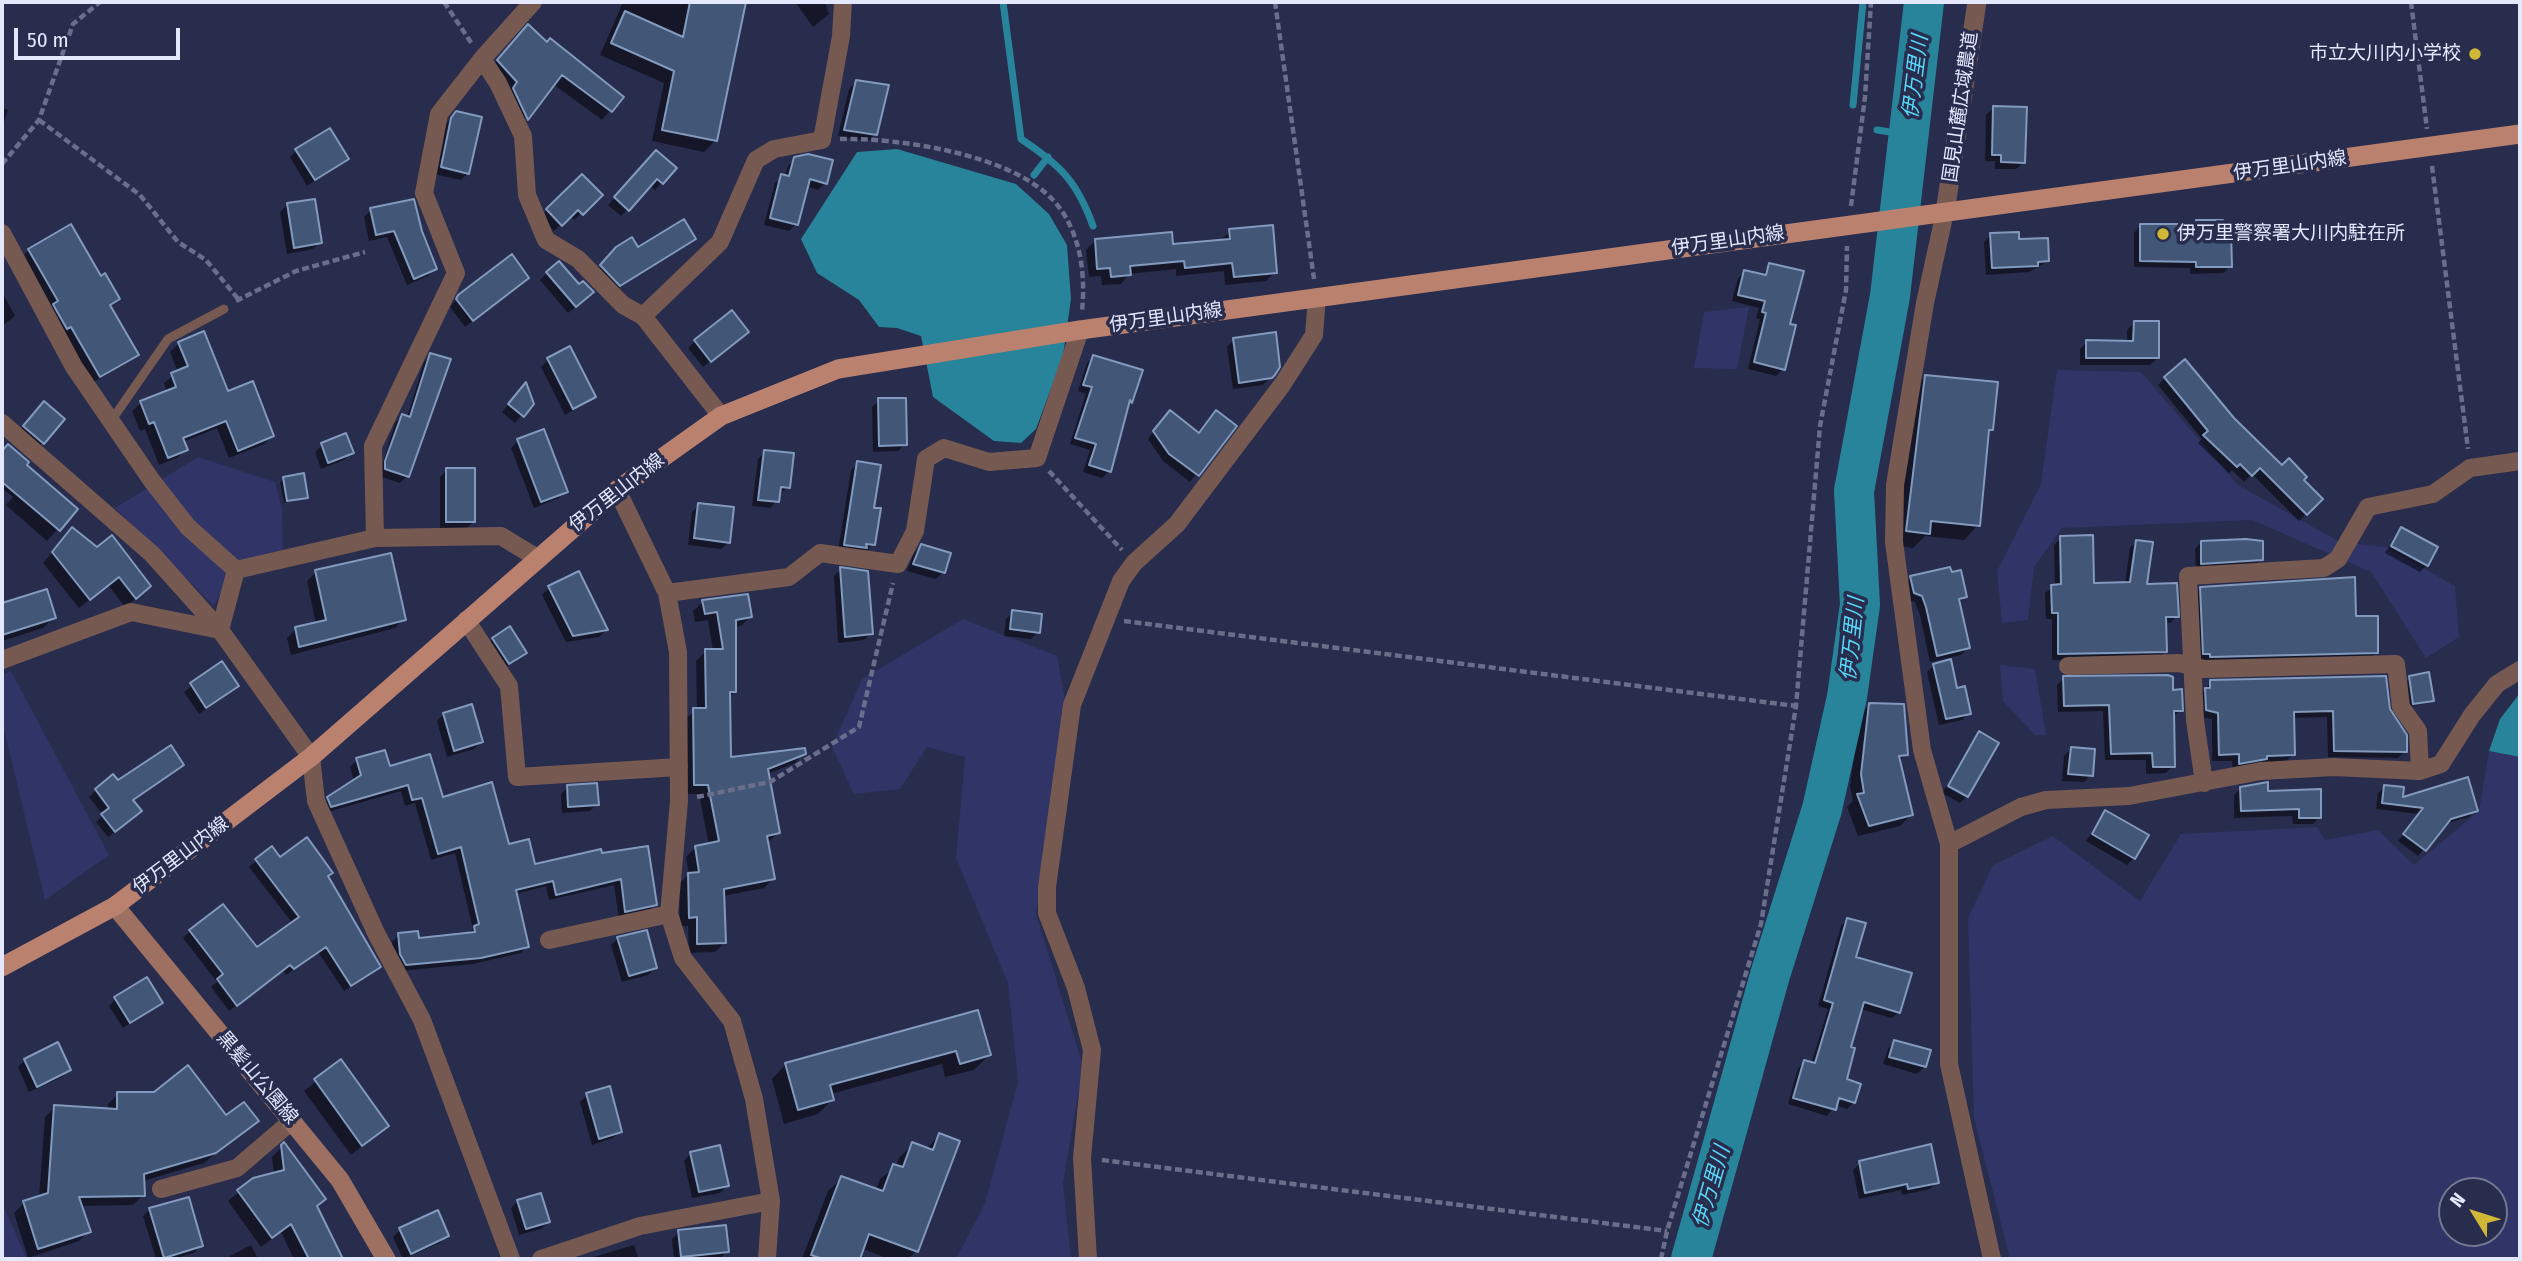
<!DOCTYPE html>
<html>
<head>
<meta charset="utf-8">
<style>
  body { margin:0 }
  #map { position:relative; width:2522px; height:1261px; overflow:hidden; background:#282c4d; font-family:"Fira Sans Condensed",sans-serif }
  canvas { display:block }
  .frame { position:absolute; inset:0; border:4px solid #e4e8fd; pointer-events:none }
  .north { position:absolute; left:2438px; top:1177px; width:70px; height:70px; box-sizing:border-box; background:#282c4d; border:2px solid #737793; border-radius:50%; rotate:308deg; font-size:19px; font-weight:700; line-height:28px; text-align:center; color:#e4e8fd }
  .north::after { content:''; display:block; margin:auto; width:24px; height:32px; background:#d1b736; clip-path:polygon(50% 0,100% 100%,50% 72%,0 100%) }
  .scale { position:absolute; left:14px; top:28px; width:166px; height:32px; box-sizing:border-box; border:4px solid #e4e8fd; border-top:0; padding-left:9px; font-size:21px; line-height:24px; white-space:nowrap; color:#e4e8fd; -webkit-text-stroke:5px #282c4d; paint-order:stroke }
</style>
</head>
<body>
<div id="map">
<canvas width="2522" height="1261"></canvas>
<div class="frame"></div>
<div class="north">N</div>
<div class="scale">50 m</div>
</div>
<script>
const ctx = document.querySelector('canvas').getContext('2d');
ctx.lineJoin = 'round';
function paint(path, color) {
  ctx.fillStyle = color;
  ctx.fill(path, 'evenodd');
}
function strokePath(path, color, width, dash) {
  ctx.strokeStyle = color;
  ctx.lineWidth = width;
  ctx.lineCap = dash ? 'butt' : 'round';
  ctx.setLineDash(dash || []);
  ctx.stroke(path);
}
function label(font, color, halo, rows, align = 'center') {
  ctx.font = font + ' "Fira Sans Condensed","Noto Sans JP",sans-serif';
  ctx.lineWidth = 7;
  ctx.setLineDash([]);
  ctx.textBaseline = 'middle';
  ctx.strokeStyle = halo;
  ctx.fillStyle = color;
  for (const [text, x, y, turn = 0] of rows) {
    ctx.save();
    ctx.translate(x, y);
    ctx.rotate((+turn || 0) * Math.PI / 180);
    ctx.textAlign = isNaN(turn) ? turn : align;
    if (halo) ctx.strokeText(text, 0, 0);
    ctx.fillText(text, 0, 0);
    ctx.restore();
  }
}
paint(new Path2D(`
  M1749,307L1737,369L1694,368L1704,312Z
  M2057,370L2141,372L2238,485L2340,542L2386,547L2455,586L2459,637L2426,658L2371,572L2252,520L2062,528L2034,567L2028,620L2002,623L1997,571L2041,484Z
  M198,457L275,482L282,509L283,553L239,561L214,606L115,508Z
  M963,619L1057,656L1065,698L1036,914L1083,1066L1063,1183L1071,1259H956L985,1203L1018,1082L1008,983L956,858L965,757L927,747L900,789L854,794L832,747L862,679Z
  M2000,665L2035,669L2046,735H2035L2003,701Z
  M11,671L109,855L45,900L2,721V675Z
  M2489,751L2520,757V1259H2010L1974,1118L1968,918L1993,865L2053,836L2140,901L2181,834L2317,827L2325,840L2378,830L2414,865L2479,811ZM2452,1191H2494V1233H2452Z
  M2,1203L27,1259H2Z`), '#303467');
paint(new Path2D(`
  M897,149L1016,184L1049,214L1067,245L1071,299L1063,356L1036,429L1021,443L994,441L933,397L921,336L897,328L879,327L859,300L817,273L801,239L857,152Z
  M2520,693V757L2489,751L2500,719Z`), '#27849a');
paint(new Path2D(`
  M621,2H744L716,140L704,152L652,141L664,83L600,55L623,2Z
  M795,2H825L829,14L813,27Z
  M519,36L547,44L622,97L602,120L553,84L518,127L489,70Z
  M856,82L875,134L868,141L838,136L849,89Z
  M2,108L8,110L2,128Z
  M1994,108L2024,162L2016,169H1995V161H1985L1986,115Z
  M456,113L468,173L461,180L434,174L444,126Z
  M297,150L347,159L307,186L290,157Z
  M795,158L825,183L818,190L806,186L796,224L789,231L764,225L775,183L785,176L788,166Z
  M649,159L674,169L655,190L649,185L621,216L608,205Z
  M582,176L600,195L574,220L570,216L554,231L540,217Z
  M287,205L320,242L313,249L287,254L280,212Z
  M371,210L420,232L435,269L428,276L407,285L387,237L369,241L364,217Z
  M2196,222L2221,233L2230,266L2223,273L2190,274V268L2134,267V233L2141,225H2193Z
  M1230,231L1275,272L1266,281L1225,285L1224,271L1176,276V269L1129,274L1121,284L1102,285L1101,276L1089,277L1086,250L1095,241L1171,246L1221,240Z
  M1991,235L2048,261L2029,272L1986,275L1984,242Z
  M694,238L613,291L595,272L610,255Z
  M29,250L100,278L118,299L109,307L137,354L130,361L92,383L22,257Z
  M1769,265L1788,325L1783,369L1776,376L1748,369L1760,319L1756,318L1759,308L1732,301L1738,278L1745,272L1762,276Z
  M547,273L585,299L568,313L540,280Z
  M527,278L465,327L450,307L459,296Z
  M2,292L15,316L2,326Z
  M2134,323L2158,358L2150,365H2080V349L2087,342H2127V330Z
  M740,338L703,367L688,348L695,341Z
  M1234,340L1271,377L1263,385L1233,389L1227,347Z
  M179,343L272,436L264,444L229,458L217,428L183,442L186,449L177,458L159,465L145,429L140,431L132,411L141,403L167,392L164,383L178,372L170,352Z
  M431,355L407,476L400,483L379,476L395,423L402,416L407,418L424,362Z
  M1093,357L1141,371L1127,406L1109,471L1102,478L1083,472L1090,450L1070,444L1086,394L1078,391L1087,363Z
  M548,360L594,397L565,415L541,367Z
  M1925,376L1992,430L1987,434L1978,525L1964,540L1925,536L1913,548L1892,545L1911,391Z
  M2165,378L2282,467L2288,461L2321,499L2299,521L2252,474L2244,482L2232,470L2229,473L2198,443L2202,439L2158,385Z
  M519,391L532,403L515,423L502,412Z
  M879,400L905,444L898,451L873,452L872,407Z
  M38,410L63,419L36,450L17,434Z
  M1163,419L1198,434L1234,426L1190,482L1163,461L1148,439Z
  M345,436L352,452L344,460L321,469L315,452L322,445Z
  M518,441L566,491L559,498L534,508L511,448Z
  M2,446L76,509L47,541L6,505L13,497L2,488Z
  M765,452L788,488L778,494L777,501L770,508L752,506L758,459Z
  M858,463L873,544L866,551H838L851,470Z
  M447,470L473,522L466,529H440V477Z
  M283,479L306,497L284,503L280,482Z
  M699,505L729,542L721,549L688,545L692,512Z
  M72,529L97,549L139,596L125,607L108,585L79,608L43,563Z
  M2401,529L2427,565L2420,572L2385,553Z
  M2061,538L2092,584L2125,583L2130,548L2137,541L2145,586L2177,616L2170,623H2165V651L2159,658L2052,660V619H2046L2045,593L2055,586L2054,545Z
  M2201,542L2261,559L2255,566L2196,569L2195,549Z
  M922,546L943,572L936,579L907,571L914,553Z
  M841,569L871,633L864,640L838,643L834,576Z
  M316,572L404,619L395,628L291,655L287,638L296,629L316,624L307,581Z
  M1911,577L1965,597L1958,604L1968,648L1961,655L1930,662L1920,615L1915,602L1908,600L1904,584Z
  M549,588L606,630L599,637L566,642L542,595Z
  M2201,588L2354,618L2377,652L2370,659L2197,660L2194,595Z
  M46,591L54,617L43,628L2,641V605Z
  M703,602L750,617L741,626L734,627L735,691L729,697V759L804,753L795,763L767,774L778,833L768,842L773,879L764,888L723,896L724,943L715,952L689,953L688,926H680L679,884L689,874L686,857L696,847L709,845L699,794H685L684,719L697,710L696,661L706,651H713L708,620L695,622L693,611Z
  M1013,612L1038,632L1031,639L1004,636L1006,619Z
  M493,639L525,653L501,670L486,646Z
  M222,663L237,686L199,714L184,692Z
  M1934,665L1956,690L1969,713L1962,720L1939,725L1927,672Z
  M2064,678L2171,691L2181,710L2172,717L2173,766L2166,773L2146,774V760H2105L2103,711L2058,712L2057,685Z
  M2410,678L2432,700L2429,703L2410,706L2407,681Z
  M2211,682L2388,710L2405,751L2398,758L2328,757L2327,717L2292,718L2294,754L2286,761L2233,770L2232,761H2212V719L2199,717V697Z
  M1870,704L1906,754L1899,761L1911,815L1900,826L1858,836L1847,807L1853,801L1850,786L1859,715Z
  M444,714L481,742L474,749L447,757L437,721Z
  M1979,734L1967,796L1960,803L1942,793Z
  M2071,749L2091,775L2084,782L2062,781L2064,756Z
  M357,760L388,768L441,799L534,866L599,851L655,904L648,911L619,918L614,885L549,900L546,886L515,894L527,946L521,953L473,964L399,971L394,962L392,942L399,935L418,940L467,934L473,929L455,853L431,860L415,803L405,806L401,791L324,813L321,805L354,781L350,767Z
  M182,764L132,801L133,818L108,837L96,822L103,815L89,797L96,790L113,777L118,783Z
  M568,787L597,804L590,811L562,813L561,794Z
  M2385,787L2401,799L2476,810L2469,817L2444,824L2418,856L2398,841L2419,814L2376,809L2378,793Z
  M2241,788L2266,793L2320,817L2313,824H2293L2292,816L2234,818V795Z
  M2106,812L2134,858L2127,865L2086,841Z
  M272,849L279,859L327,877L379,967L344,991L318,952L286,975L283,970L229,1011L211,987L217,982L183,938L190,931L256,950L293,924L249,867Z
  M1847,920L1854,958L1899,1012L1892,1018L1860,1009L1848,1048L1845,1081L1854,1102L1847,1109L1835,1105L1827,1116L1788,1104L1798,1068L1805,1062L1811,1064L1828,1009L1818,1006L1841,926Z
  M618,938L655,968L648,975L622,982L611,945Z
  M116,999L161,1002L123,1028L109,1006Z
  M977,1012L989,1055L974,1070L945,1077L942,1064L831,1094L832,1100L818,1114L784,1124L772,1079L786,1064Z
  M1895,1041L1929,1051L1924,1067L1917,1074L1883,1064L1888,1049Z
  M25,1060L69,1070L62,1077L29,1092L18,1067Z
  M341,1062L387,1126L351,1155L304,1091Z
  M118,1094L226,1118L256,1121L204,1163L143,1181V1195L133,1205L80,1206L89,1231L79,1241L28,1258L14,1213L24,1203L39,1198L45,1117L55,1107L108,1110V1104Z
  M587,1095L620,1131L613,1138L592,1145L580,1102Z
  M940,1135L916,1251L908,1259H889L863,1249L859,1259H802L828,1191L842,1178L876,1190L880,1179L896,1167L899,1158L913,1144L926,1149Z
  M284,1145L341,1259H294L281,1232L261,1247L228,1201L254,1180L274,1174L272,1157Z
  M691,1153L727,1186L720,1193L692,1198L684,1161Z
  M1860,1163L1937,1182L1930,1189L1902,1195L1901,1190L1859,1199L1853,1170Z
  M518,1201L548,1222L541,1229L519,1235L511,1208Z
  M150,1209L201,1246L194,1253L173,1259H156L143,1216Z
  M400,1230L447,1236L440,1243L403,1259L393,1237Z
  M679,1232L727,1251L720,1259H674L672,1239Z
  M251,1245L258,1259H226L230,1256Z
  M634,1245L639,1259H587Z`), '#0007');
strokePath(new Path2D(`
  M1003,2L1021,139C1060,165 1077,181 1093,226
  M1853,105L1863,2
  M1877,130L1909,135
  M1034,175L1048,157`), '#27849a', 7);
strokePath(new Path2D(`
  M1691,1259L1770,975L1822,809L1847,697L1860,605L1854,491L1890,296L1924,2`), '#27849a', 40);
const building = new Path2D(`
  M690,2H746L717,141L662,130L674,71L611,43L625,11L683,37Z
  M528,24L547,42L550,38L624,97L612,112L562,75L528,120L513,88L517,82L497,60Z
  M856,80L889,85L877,135L844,130Z
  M1993,106L2027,107L2025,163L2001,162V155H1992Z
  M456,111L482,117L469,174L441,167L451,118Z
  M330,128L349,159L315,180L295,149Z
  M656,150L677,168L663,184L657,179L629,211L614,197Z
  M808,154L833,160L827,184L810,179L798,225L770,218L781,174L789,176L794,157Z
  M582,174L603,195L583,215L578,210L562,226L546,209Z
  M315,199L322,243L294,248L287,203Z
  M414,199L422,231L437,269L414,279L394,231L376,235L370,208Z
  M684,219L696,239L620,286L600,265L616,247L632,237L638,247Z
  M2196,220H2223V231H2231L2232,267H2196V262L2140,261V224H2196Z
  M71,224L101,276L105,273L120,299L110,305L139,355L100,377L71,327L67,329L55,308L53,304L58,301L28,249Z
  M1273,225L1277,273L1234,277L1232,263L1185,268L1184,261L1130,266L1131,275L1111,277L1110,268L1097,269L1095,239L1172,232L1173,244L1230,239L1229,229Z
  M2019,232V239L2048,238L2049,261L2038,262V266L1992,268L1990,233Z
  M512,254L529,278L473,321L456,299L458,295Z
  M559,261L579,284L583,281L594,292L576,307L546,272Z
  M1769,263L1804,271L1790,324L1796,325L1785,370L1754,362L1766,313L1762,312L1765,301L1738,295L1744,270L1766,275Z
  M732,310L749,332L711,362L694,340Z
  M2134,321H2159V358H2086V340L2133,341Z
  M204,331L228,391L253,381L274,436L238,451L226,421L183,438L188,450L168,458L154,422L149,424L140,401L176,387L171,373L188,366L178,342Z
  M1276,332L1280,367L1275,375L1272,378L1239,383L1233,338Z
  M570,346L596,397L573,409L547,358Z
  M430,353L451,359L409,477L385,469V461L402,414L410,417Z
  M1093,355L1143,370L1132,403L1130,400L1111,472L1089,465L1096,444L1075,438L1092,387L1083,385Z
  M2185,359L2234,418L2282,465L2289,458L2307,477L2304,480L2323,499L2307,515L2260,468L2252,476L2240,464L2237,467L2203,435L2208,431L2164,377Z
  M1925,375L1998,382L1993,430H1989L1980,526L1931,521L1930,534L1906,531Z
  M526,382L534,404L524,417L508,404Z
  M878,398H906L907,445L879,446Z
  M44,401L65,419L44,444L23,426Z
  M1170,410L1199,433L1216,410L1237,426L1199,476L1169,454L1153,431Z
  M544,429L568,492L541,502L517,439Z
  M346,433L354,453L328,463L321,443Z
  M8,444L29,462L27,465L78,509L60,531L2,482V451Z
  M764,450L794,453L790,488L781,487L779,502L758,500Z
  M857,461L881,465L874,508H881L875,545L866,544L867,548L844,545Z
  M446,468H475V522H446Z
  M304,473L308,498L287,501L283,477Z
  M698,503L734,507L730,543L694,538Z
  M72,527L97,547L112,535L151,586L136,599L119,577L90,600L52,552Z
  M2401,527L2438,547L2428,566L2391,546Z
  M2093,535L2094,583L2130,582L2136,540L2153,542L2147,584L2177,583L2179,617H2166L2167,652L2058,654V613H2052L2051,585L2061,584L2060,536Z
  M2246,539L2263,541V560L2201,564V541Z
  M921,544L951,553L945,573L913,564Z
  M391,553L406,620L299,647L295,627L326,620L315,570Z
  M840,567L868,571L873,634L845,637Z
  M1950,567L1952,572L1961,570L1967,597L1959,599L1970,648L1937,656L1926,607L1922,596L1914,593L1910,576Z
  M579,571L608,630L573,636L548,586Z
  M2355,577L2356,616H2378V653L2210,657V654H2203L2200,587Z
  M47,589L56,618L2,635V603Z
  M748,594L752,617L736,620V692H730L731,757L805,748L806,754L768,769L780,833L767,836L775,879L724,889L726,943L697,944V917L689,918L688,873L699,872L695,846L719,841L708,785H694L693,708H706L705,649H723L717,612L705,614L702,600Z
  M1012,610L1042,614L1040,633L1010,629Z
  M510,626L527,653L509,664L492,638Z
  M1951,659L1957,688L1965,686L1971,714L1946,719L1933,664Z
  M222,661L239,686L206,708L190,683Z
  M2429,672L2434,701L2413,704L2409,676Z
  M2168,675L2173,677V690L2182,689L2183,711H2174L2175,767H2153L2152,753L2111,754L2109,705L2064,706L2063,676Z
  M2386,676L2390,709L2407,735V752L2334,751L2333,711L2294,712L2295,755L2267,756V759L2239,764V754L2219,755L2218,713L2206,710L2205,688H2210V680Z
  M1869,703L1904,704L1908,755L1899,756L1913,815L1869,826L1857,794L1864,793L1861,774Z
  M472,704L483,742L454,751L443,713Z
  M1979,731L1999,743L1968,797L1948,786Z
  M171,745L184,765L133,800L142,811L115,832L101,814L109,808L95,789L113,774L118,780Z
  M2071,747L2095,749L2093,776L2068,774Z
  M385,750L390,766L430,754L443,797L492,782L509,844L529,839L535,864L601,849L602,853L648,846L657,905L625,912L621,879L556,895L553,881L516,890L529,947L481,958L406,965L400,954L398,933L418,931L419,938L475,932L474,926L479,924L461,847L438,854L422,798L412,800L408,785L331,807L327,797L361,775L356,758Z
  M2468,777L2478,811L2451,819L2426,851L2403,834L2423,808L2382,803L2384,785L2404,787L2403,797Z
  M2268,782V791L2321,789V818H2299V809L2241,811L2240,787Z
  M597,783L599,805L568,807L567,785Z
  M2105,810L2149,835L2135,859L2092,834Z
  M307,837L333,873L328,876L381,967L351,986L326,947L294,969L290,965L237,1006L217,979L223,974L189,930L223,904L257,947L299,917L255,859L272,846L280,857Z
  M1847,918L1866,923L1856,957L1912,973L1900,1013L1864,1002L1851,1047L1855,1048L1847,1079L1861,1084L1855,1103L1839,1098L1836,1110L1793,1098L1804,1060L1815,1063L1833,1003L1824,1000Z
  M647,930L657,968L629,976L617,937Z
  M147,977L163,1003L130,1023L114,997Z
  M978,1010L991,1055L960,1064L956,1051L830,1085L834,1100L798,1110L785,1063Z
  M1894,1040L1931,1050L1926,1067L1889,1057Z
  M58,1042L71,1070L37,1087L24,1059Z
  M341,1059L389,1126L362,1146L314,1079Z
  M188,1065L226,1115L244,1102L259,1121L216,1153L144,1174L145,1196L79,1197L91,1232L38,1249L23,1201L48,1193L54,1105L117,1109V1092H154Z
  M610,1086L622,1132L599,1139L586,1093Z
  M939,1133L960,1141L918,1252L869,1234L860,1259H823L811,1255L841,1176L883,1191L893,1164L903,1167L912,1142L933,1150Z
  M284,1142L326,1199L317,1206L343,1259H309L291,1224L272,1238L237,1190L253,1178L284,1170L281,1145Z
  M1931,1144L1939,1183L1908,1189L1907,1184L1865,1193L1859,1161Z
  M720,1145L729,1186L699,1192L690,1152Z
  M541,1193L550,1222L526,1229L517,1200Z
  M189,1197L203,1246L164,1258L149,1208Z
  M438,1210L449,1236L411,1254L399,1228Z
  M726,1225L729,1252L681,1257L678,1230Z`);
paint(building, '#425777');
strokePath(building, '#829abd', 2);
strokePath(new Path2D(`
  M444,2L472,44
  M1275,2L1314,279
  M2411,2L2427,129
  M39,120L140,195L178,242L206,260L239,300
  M840,139C900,138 1010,154 1053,200C1080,229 1086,273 1082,311
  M2,164L39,120L73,24L100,2
  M2432,166L2468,449
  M1851,206L1865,97L1871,2
  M236,301L296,271L365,252
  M1049,471L1122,550
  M1124,621L1796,706
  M697,797L770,782L859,727L893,583
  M1102,1160L1667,1231
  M1661,1259L1667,1231L1761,924L1796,706L1820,426L1846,290L1847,246`), '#6a6e8a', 4.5, [7, 3.5]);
strokePath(new Path2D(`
  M111,421L168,339L224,309`), '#765951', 9);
strokePath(new Path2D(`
  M482,59L498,83L523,136L527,195L546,240L578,259L623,305L643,316
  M1945,212L1925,303L1895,485L1894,542L1922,750L1949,844V1064L1992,1259
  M2,233L74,367L152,481L188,527L236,570L220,630
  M721,416L643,316L720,242L756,160L774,149L822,140L841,36L843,2
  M2,423L152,554L220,630L311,757L316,801L376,933L422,1020L511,1259
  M375,538L373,446L456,273L424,193L439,114L482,59L533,2
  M236,570L375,538L501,536L537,558
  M667,593L789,577L820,553L898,564L915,531L926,459L944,448L989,462L1037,458L1080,330
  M466,620L509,686L517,777L679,767
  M2,660L131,612L220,630
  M2068,666L2179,663L2204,669L2396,664L2401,707L2418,731L2420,771
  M2204,783L2195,720L2188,576L2324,568L2338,559L2368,507L2433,494L2470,468L2520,461
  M1949,844L2021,807L2046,800L2129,796L2261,771L2334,767L2420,771L2441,764L2472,715L2497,684L2520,670
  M549,940L669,914
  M161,1189L237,1168L293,1120
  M541,1259L640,1226L771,1201L754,1099L732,1021L683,958L669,914L679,801L678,652L667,593L617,490
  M767,1259L771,1201
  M1088,1259L1082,1158L1092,1050L1076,988L1047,913V887L1072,705L1121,581L1134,563L1177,524L1282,385L1314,335L1317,297`), '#765951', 18);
strokePath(new Path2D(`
  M1945,212L1977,2`), '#765951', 19);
strokePath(new Path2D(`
  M115,906L340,1180L386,1259`), '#9d7062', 19);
strokePath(new Path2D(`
  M2,967L115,906L311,757L617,490L721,416L838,369L1080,330L2520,134`), '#bb816f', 19);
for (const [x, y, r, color] of [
  [2475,54,7,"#d1b736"],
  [2163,234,7,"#d1b736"]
]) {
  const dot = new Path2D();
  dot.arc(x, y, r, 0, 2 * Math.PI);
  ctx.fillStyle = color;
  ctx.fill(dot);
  strokePath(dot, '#282c4d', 2.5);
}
label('19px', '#e4e8fd', '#282c4d', [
  ["市立大川内小学校",2461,54],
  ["伊万里警察署大川内駐在所",2177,234,"left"]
], 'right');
label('19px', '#e4e8fd', '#282c4d', [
  ["国見山麓広域農道",1961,107,-82],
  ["伊万里山内線",2290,166,-8],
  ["伊万里山内線",1728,241,-8],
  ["伊万里山内線",1166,318,-8],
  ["伊万里山内線",617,493,-38],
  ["伊万里山内線",181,856,-37],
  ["黒髪山公園線",257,1078,50]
]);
label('italic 21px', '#58d8f9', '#282c4d', [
  ["伊万里川",1916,77,-83],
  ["伊万里川",1853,639,-84],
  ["伊万里川",1712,1187,-74]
]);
</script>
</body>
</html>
